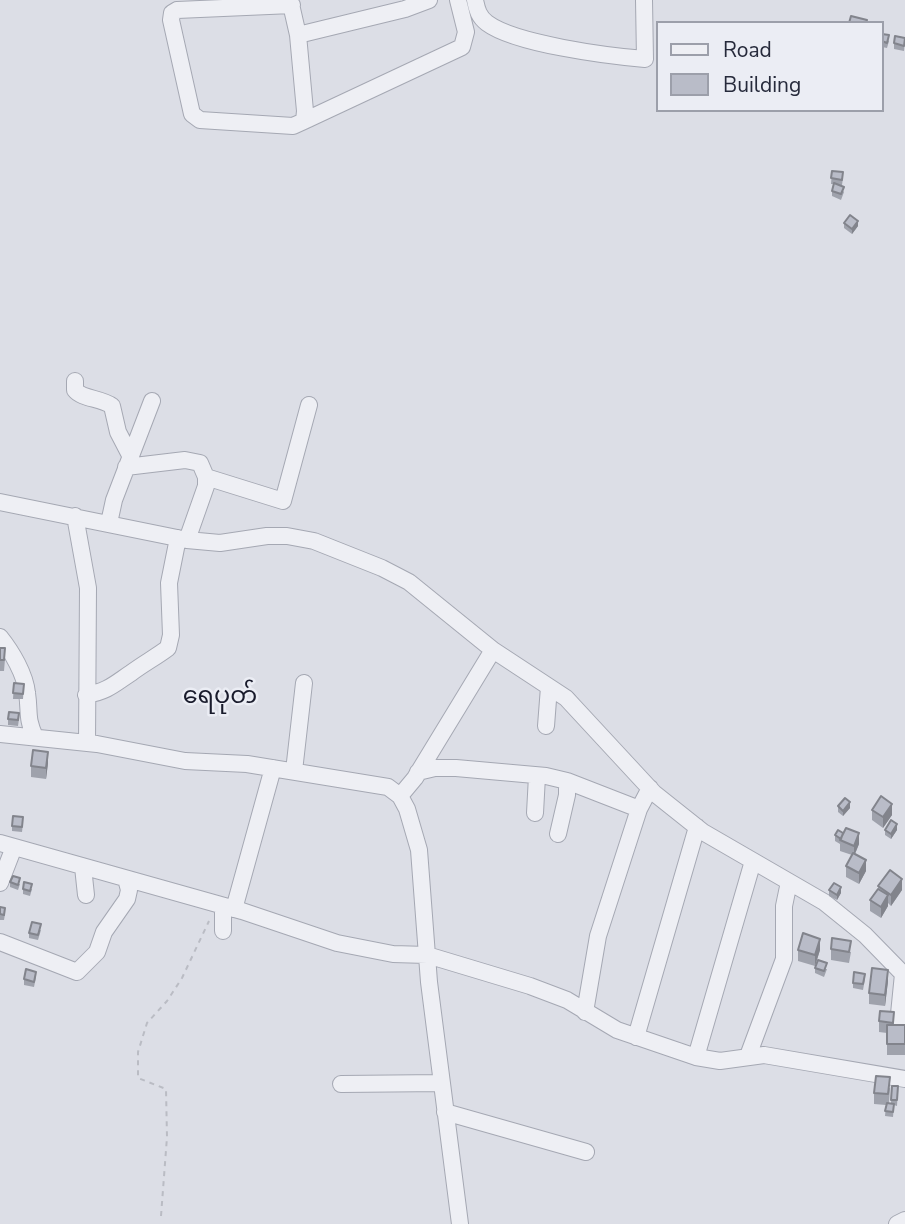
<!DOCTYPE html>
<html>
<head>
<meta charset="utf-8">
<style>
  body { margin:0 }
  #map { position:relative; width:905px; height:1224px; overflow:hidden; background:#dcdee6; font-family:"Nunito Sans",sans-serif }
  canvas { display:block }
  .legend { position:absolute; left:656px; top:21px; width:228px; height:91px; box-sizing:border-box; background:#ebedf4; border:2px solid #9c9faa; margin:0; padding:9px 12px; list-style:none; font-size:21px; color:#262a3b }
  .legend li { display:flex; align-items:center; gap:14px; height:35px }
  .legend b { width:35px; border:2px solid #9c9faa }
</style>
</head>
<body>
<div id="map">
<canvas width="905" height="1224"></canvas>
<ul class="legend">
<li><b style="height:9px;background:#eeeff4"></b>Road</li>
<li><b style="height:19px;background:#b9bcc8"></b>Building</li>
</ul>
</div>
<script>
const ctx = document.querySelector('canvas').getContext('2d');
ctx.lineJoin = 'round';
function strokePath(path, color, width, dash) {
  ctx.strokeStyle = color;
  ctx.lineWidth = width;
  ctx.lineCap = dash ? 'butt' : 'round';
  ctx.setLineDash(dash || []);
  ctx.stroke(path);
}
function paint(path, color) {
  ctx.fillStyle = color;
  ctx.fill(path, 'evenodd');
}
function label(font, color, halo, rows, align = 'center') {
  ctx.font = font + ' "Nunito Sans","Noto Sans Myanmar",sans-serif';
  ctx.lineWidth = 5;
  ctx.setLineDash([]);
  ctx.textBaseline = 'middle';
  ctx.strokeStyle = halo;
  ctx.fillStyle = color;
  for (const [text, x, y, turn = 0] of rows) {
    ctx.save();
    ctx.translate(x, y);
    ctx.rotate((+turn || 0) * Math.PI / 180);
    ctx.textAlign = isNaN(turn) ? turn : align;
    if (halo) ctx.strokeText(text, 0, 0);
    ctx.fillText(text, 0, 0);
    ctx.restore();
  }
}
const minor = new Path2D(`
  M290,0L298,35L305,111L304,121
  M475,0C477,10 479,17 487,23C515,44 608,56 645,59L644,0
  M292,5L177,10L172,13L171,20L192,114L200,120L293,126L304,121L462,47L466,32L458,0
  M298,35L405,9L429,0
  M75,381V390C82,399 101,398 112,406L118,432L131,457
  M126,467L185,460L200,463L206,477V486L187,540
  M206,477L283,501L309,405
  M0,502L187,540L220,543L267,536H287L314,541L382,568L409,582L493,650L566,698L654,793L703,832L824,902L865,935L905,976
  M75,516L88,588L87,743
  M109,523L114,500L152,401
  M0,637C12,652 25,674 27,693C30,713 26,717 35,737
  M86,695C108,691 113,685 131,673C143,664 156,657 168,648L171,635L169,583L178,538
  M546,726L549,687
  M0,734L97,744L185,761L247,764L388,787L400,796L407,809L419,850L429,982L460,1224
  M294,771L304,683
  M418,772L435,768H456L546,776L567,781L639,809
  M400,796L415,778L493,650
  M535,813L537,776
  M558,834L567,795V781
  M0,843L242,911L337,943L393,954L427,955L530,986L567,1000L617,1030L696,1057L720,1061L764,1055L905,1079
  M83,867L86,895
  M0,883L14,847
  M234,909L273,768
  M223,931V906
  M0,942L77,972L97,952L104,932L127,899L129,890L126,879
  M585,1012L598,936L639,809L650,788
  M902,1024L899,1014L903,974
  M636,1037L697,827
  M748,1056L784,959V906L789,882
  M696,1057L753,861
  M341,1084L442,1083
  M445,1112L586,1152
  M897,1224L905,1220`);
strokePath(minor, '#a5a8b3', 18);
strokePath(new Path2D(`
  M161,1216L167,1137L166,1089L138,1078V1052L147,1023L167,1001L182,978L209,921`), '#babcc4', 2, [5, 5]);
strokePath(minor, '#eeeff4', 16);
paint(new Path2D(`
  M882,34L889,41L887,48L882,47Z
  M905,38L904,51L894,49V43Z
  M832,171L843,178L842,185H838L844,192L841,200L832,196V191L834,184H831Z
  M844,223L858,226L852,234L844,228Z
  M0,648L5,659L4,671H0Z
  M14,683L24,684L23,699H13Z
  M8,719H19L18,726L8,725Z
  M48,763L46,779L31,777V766Z
  M838,806L850,808L843,816L838,812Z
  M872,810L892,815L883,828L872,820Z
  M23,823L22,832L12,831V826Z
  M885,830H897L891,839L885,835Z
  M835,835L859,844L855,854L866,871L859,884L846,877V866L852,855L840,851V844L835,841Z
  M10,882L20,884L18,890L10,887Z
  M878,886L902,890L891,906L888,903V906L881,918L870,911V900L878,889Z
  M23,889H32L30,896L23,894Z
  M829,890L841,893L837,900L829,896Z
  M0,907L5,914L4,920H0Z
  M41,930L38,940L29,938V933Z
  M831,949L851,952L849,963L831,960Z
  M798,950H820L815,966L798,961Z
  M815,968L827,969L824,977L815,973Z
  M36,977L34,987L24,985V979Z
  M865,979L863,990L853,988V983Z
  M888,981L885,1006L869,1004V993Z
  M894,1012V1025H905V1055H887V1033L879,1032V1021Z
  M892,1086H898L897,1106L894,1105L893,1117L885,1116L886,1105L874,1104V1093L890,1088L889,1103H891Z`), '#9fa2ac');
paint(new Path2D(`
  M858,221V226L852,234V229Z
  M48,752V763L46,779V768Z
  M850,802V808L843,816V811Z
  M892,804V815L883,828V817Z
  M897,824V830L891,839V834Z
  M859,833V844L854,856V846Z
  M866,860V871L859,884V873Z
  M902,879V890L891,906V895Z
  M841,887V893L837,900V895Z
  M888,895V906L881,918V907Z
  M820,939V950L815,966V955Z
  M888,970V981L885,1006V995Z`), '#82848c');
const building = new Path2D(`
  M851,16L867,20L866,23H849Z
  M882,34L889,35L887,43L882,41Z
  M895,36L905,38L904,46L894,43Z
  M832,171L843,172L842,180L831,178Z
  M834,183L844,187L841,194L832,191Z
  M850,215L858,221L852,229L844,223Z
  M0,648H5L4,660H0Z
  M14,683L24,684L23,694L13,693Z
  M9,712L19,713L18,720L8,719Z
  M33,750L48,752L46,768L31,766Z
  M881,796L892,804L883,817L872,810Z
  M845,798L850,802L843,811L838,806Z
  M13,816L23,817L22,827L12,826Z
  M891,820L897,824L891,834L885,830Z
  M846,828L859,833L854,846L840,840Z
  M838,830L843,833L841,839L835,835Z
  M853,853L866,860L859,873L846,866Z
  M890,870L902,879L891,895L878,886Z
  M13,876L20,878L18,885L10,882Z
  M24,882L32,884L30,891L23,889Z
  M834,883L841,887L837,895L829,890Z
  M878,889L888,895L881,907L870,900Z
  M0,907L5,908L4,915L0,914Z
  M32,922L41,924L38,935L29,933Z
  M803,933L820,939L815,955L798,950Z
  M832,938L851,941L849,952L831,949Z
  M818,960L827,963L824,971L815,968Z
  M872,968L888,970L885,995L869,993Z
  M26,969L36,972L34,982L24,979Z
  M854,972L865,974L863,984L853,983Z
  M880,1011L894,1012L893,1023L879,1021Z
  M887,1025H905V1044H887Z
  M876,1076L890,1077L888,1094L874,1093Z
  M892,1086H898L897,1100H891Z
  M887,1103L894,1104L893,1112L885,1111Z`);
paint(building, '#b9bcc8');
strokePath(building, '#82848c', 2);
label('24px', '#191b2c', '#ebedf4', [
  ["ရေပုတ်",220,697]
]);
</script>
</body>
</html>
